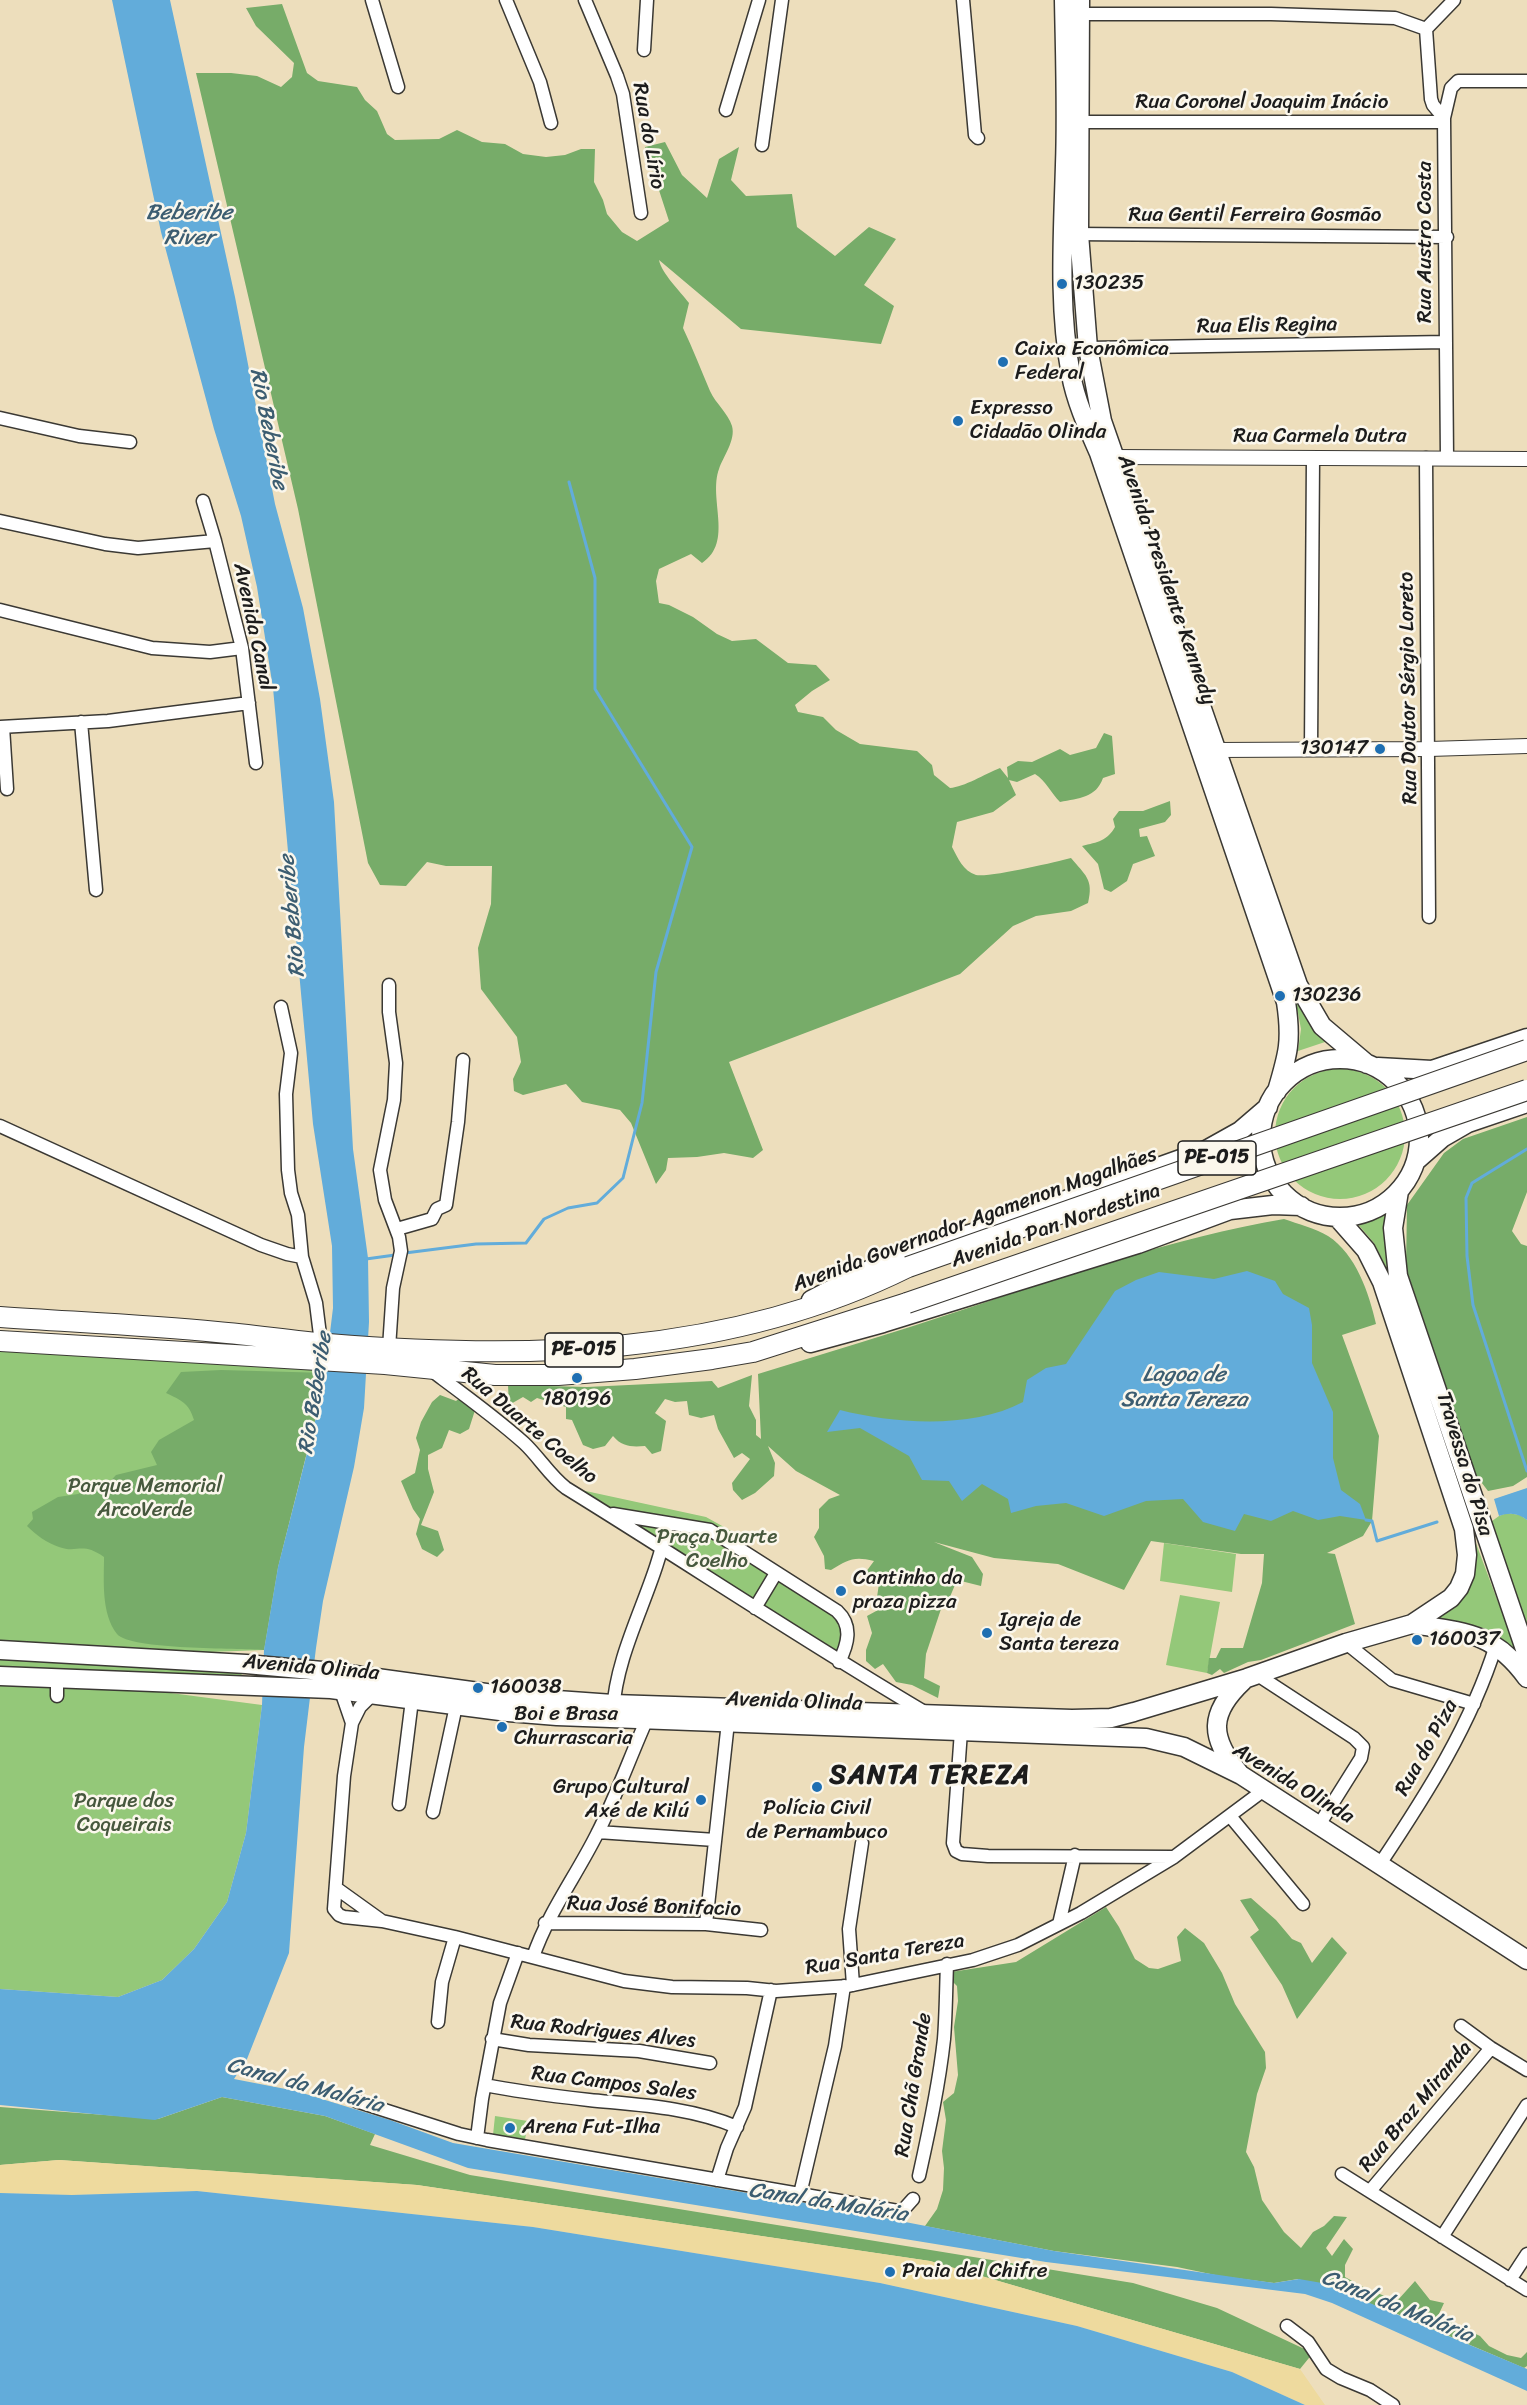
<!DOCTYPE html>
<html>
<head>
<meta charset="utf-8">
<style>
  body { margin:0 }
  canvas { display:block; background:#eddebc }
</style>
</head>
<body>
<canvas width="1527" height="2405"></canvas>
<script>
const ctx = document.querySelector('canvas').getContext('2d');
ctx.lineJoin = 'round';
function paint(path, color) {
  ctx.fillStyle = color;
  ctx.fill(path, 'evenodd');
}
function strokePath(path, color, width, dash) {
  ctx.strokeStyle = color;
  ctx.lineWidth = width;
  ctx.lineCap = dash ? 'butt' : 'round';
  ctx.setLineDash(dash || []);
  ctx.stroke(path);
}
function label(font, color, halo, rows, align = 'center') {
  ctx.font = font + ' Sriracha,sans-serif';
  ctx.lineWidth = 5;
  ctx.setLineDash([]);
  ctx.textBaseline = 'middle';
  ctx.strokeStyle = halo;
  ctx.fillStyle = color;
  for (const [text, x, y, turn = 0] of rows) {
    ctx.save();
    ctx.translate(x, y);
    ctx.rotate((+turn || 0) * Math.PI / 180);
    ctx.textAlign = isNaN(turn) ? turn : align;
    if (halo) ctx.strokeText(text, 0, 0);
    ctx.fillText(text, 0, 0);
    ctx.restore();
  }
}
paint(new Path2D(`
  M1270,935L1328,1041L1298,1051L1301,1029L1298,1013Z
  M1275 1134a65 65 0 1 1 130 0a65 65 0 1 1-130 0Z
  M1390,1211L1386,1230L1388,1271L1374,1243L1356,1222L1376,1218Z
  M0,1345L328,1364L278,1567L264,1650L154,1654L0,1646Z
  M581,1490L706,1517L749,1541L744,1551L790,1587L854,1624L837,1655Z
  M1507,1513L1520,1515L1527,1520V1629L1488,1524L1499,1516Z
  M1468,1522L1516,1650L1470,1624L1431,1619L1458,1599Z
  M1164,1543L1236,1554L1232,1592L1160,1581Z
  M1180,1595L1220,1602L1207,1673L1166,1665Z
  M0,1657L241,1673L243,1678L0,1668Z
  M0,1676L57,1678L262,1705L246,1833L227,1902L194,1949L162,1980L118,1997L0,1989Z
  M495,2116L528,2121L525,2140L493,2135Z`), '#94c879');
paint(new Path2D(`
  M282,4L307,73L318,81L357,87L365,100L377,111L387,134L395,140L439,139L457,130L482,142L505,144L523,154L546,157L565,155L581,149H595L594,182L603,200L607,214L622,232L637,241L669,221L645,147L665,142L682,175L707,198L719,159L739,147L731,180L746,196L792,194L797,227L835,256L869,227L896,239L864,285L894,306L881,344L741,329L659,260C662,274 680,291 689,303L683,328C693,349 701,370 710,391C716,404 728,413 732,426C736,440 723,457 719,469C708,499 734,542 702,563L691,554L659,569L656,581L659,603L669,605L693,617L717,634L732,641L756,639L788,663L816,665L830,680L812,691L795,705L798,712L823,717L836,730L860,744L917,751L932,765L934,775L950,788C964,787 985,774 1000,768L1008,778L1007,767L1018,761L1032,762L1060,749L1070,755L1096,748L1104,733L1112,736L1115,774L1103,778C1096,798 1079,798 1060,802C1051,793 1046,781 1035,774L1017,782L1009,780L1016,795L993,812L957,822L952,847C958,858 963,871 976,875C988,878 1056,862 1071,858C1085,875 1094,879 1088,903L1071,911L1036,916L1013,926L960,974L729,1062L763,1150L753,1158L724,1153L697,1157L668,1158L666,1170L656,1184L631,1123L620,1110L582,1102L566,1084L523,1095L514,1091L513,1079L521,1062L517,1037L481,989L478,948L491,904L492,866H446L427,862L406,886L380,885L368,863L298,509L196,73H231L257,76L281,87L292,77L294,63L256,26L246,8Z
  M1170,801L1171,815L1165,822L1139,829L1140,837L1147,836L1155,856L1133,864L1127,881L1111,892L1104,889L1098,864L1082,846C1098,842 1107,841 1115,827L1113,819L1119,811H1143Z
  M1527,1117V1192L1512,1231L1521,1244L1527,1246V1477L1513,1486L1488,1491L1469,1466L1459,1424L1406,1268L1407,1205L1444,1153L1463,1139Z
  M1284,1219C1298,1224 1315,1228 1328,1236C1356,1254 1369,1293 1376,1324L1342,1335L1379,1436L1372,1521L1363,1536L1327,1553L1335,1554L1355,1624L1261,1660L1248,1662L1224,1673L1220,1669L1212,1675L1207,1673L1209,1658H1216L1221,1648H1243L1262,1583L1264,1554H1241L1151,1541L1124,1590L1058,1564L994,1558L934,1542L972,1557L983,1574L981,1586L957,1580L947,1604L942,1606L926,1654L924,1678L940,1686L938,1698L912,1685L896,1682L883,1664L875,1669L866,1661V1650L872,1633L867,1616L878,1610L877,1597L880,1577L863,1576L874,1561C853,1556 848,1560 831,1570L825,1569L824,1556L814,1537L819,1528V1509L829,1499L840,1495L796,1471L768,1446L775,1463L774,1476L755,1493L742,1500L733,1490L732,1483L750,1459L742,1453L734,1458L718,1429L714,1415L701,1418L689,1415L687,1401L675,1402L665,1399L655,1413L666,1421L661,1451L652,1454L645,1446C632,1447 622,1447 613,1436L605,1446L593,1449L583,1445L572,1420L566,1419V1407L537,1398L531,1402L523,1397L509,1405L508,1385L587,1387L712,1381L718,1388L752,1375L749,1406L756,1420V1435L761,1439L758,1374C825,1353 893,1333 959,1311C1065,1276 1173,1238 1284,1219Z
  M221,1370L327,1373L278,1567L264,1650C239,1648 130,1650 117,1634C101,1613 104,1581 104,1557C81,1541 78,1554 59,1547C47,1543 36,1535 27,1526L33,1519L32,1512L58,1497L78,1494L84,1491L90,1493L97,1484L106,1486L116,1475L157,1465L151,1452L159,1440L194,1420C189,1403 181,1400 166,1393L181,1372Z
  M440,1395L456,1401L462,1396L476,1407L469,1429L460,1434L449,1430L442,1448L428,1455V1469L434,1492L421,1525L438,1531L444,1550L437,1557L422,1549L416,1534L420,1519L413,1509L401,1481L415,1473L420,1450L416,1438L421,1422L432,1402Z
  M1251,1898L1276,1920L1292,1939L1301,1943L1312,1963L1332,1937L1347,1953L1297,2019L1282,1985L1250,1937L1259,1930L1240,1900Z
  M1106,1907L1119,1927L1135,1959L1149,1968L1158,1969L1181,1961L1177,1937L1185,1928L1204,1943L1222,1973L1235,2004L1265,2052L1266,2068L1257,2094L1246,2152L1254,2167L1262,2200L1284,2232L1301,2248L1313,2232L1324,2226L1334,2216L1347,2217L1326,2248L1332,2256L1344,2239L1353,2249L1345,2265V2277L1365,2288L1397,2301L1415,2281L1430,2300L1444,2303L1438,2316L1480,2336L1489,2346L1507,2355L1521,2358L1527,2352V2366L1524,2368L1388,2310L1298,2279L1274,2283L1220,2276L1177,2267L1054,2251L925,2226L937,2209L943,2190L944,2168L942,2151L946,2120L943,2102L954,2093L958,2075L954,2027L958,2001L957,1986L950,1979L951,1972L1016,1962Z
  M222,2097L325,2116L375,2134L370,2145L470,2175L1133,2283L1217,2308L1313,2353L1300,2369L930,2261L417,2185L59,2160L0,2165V2107L158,2119Z`), '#77ac69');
paint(new Path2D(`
  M59,2160L417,2185L930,2261L1300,2369L1325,2405H1305L1232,2372L1077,2326L880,2283L533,2227L197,2191L72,2195L0,2193V2165Z`), '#eeda9e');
paint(new Path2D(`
  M112,0H170L235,297L275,504L303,608L320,699L334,802L353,1149L368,1258L369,1322L364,1408L354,1467L323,1601L316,1648L304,1747L289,1953L247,2059L234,2079L296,2091L390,2120L453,2143L818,2205L1054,2251L1274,2283L1299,2279L1322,2283L1527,2369V2391L1332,2303L1305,2294L1046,2262L468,2168L325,2116L222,2097L155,2120L0,2105V1989L118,1997L162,1980L194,1949L227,1902L246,1833L262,1705L264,1650L278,1567L323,1390L333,1308L332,1246L313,1124L273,688L257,587L241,516L214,429L161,232Z
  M1247,1271L1275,1281L1283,1294L1309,1308L1312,1325V1363L1333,1412V1458L1341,1490L1360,1504L1366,1520L1340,1516L1318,1520L1293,1511L1271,1521L1244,1514L1235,1531L1203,1522L1183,1499L1146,1501L1104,1516L1066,1503L1036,1506L1011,1513L1008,1499L982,1484L962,1501L949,1481L922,1480L909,1456L860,1428L827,1432L840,1410C894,1424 973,1429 1023,1402L1027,1380L1046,1368L1066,1364L1115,1291L1136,1280L1159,1272L1214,1279Z
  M1527,1488V1520C1518,1513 1510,1512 1499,1516L1494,1499Z
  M197,2191L533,2227L880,2283L1077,2326L1232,2372L1305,2405H0V2193L72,2195Z`), '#62acda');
strokePath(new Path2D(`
  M1527,1149L1472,1183L1466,1198L1467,1256L1473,1305L1527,1471
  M405,1253L476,1244L526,1243L544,1219L568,1208L597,1203L623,1178L642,1103L656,972L692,847L595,689V578L569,482
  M366,1259L395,1255
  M1366,1520L1372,1521L1377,1541L1437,1522`), '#62acda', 3);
const minor = new Path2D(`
  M372,0L398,87
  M506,0L540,82L551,123
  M585,0L617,76L623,94L641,213
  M963,0L975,135L978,138
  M1080,14H1271L1395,18L1426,29
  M1426,29L1431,99L1433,105L1444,118L1447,458
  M1426,29L1454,0
  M644,50L647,0
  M726,110L759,0
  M1444,118L1451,88L1458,81H1527
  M1080,122H1444
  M762,145L782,0
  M1073,234L1447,237
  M1088,348L1446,342
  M0,418L79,436L130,442
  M1426,458L1429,917
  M203,501L215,541L242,648L256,763
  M0,521L105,544L138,548L215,541
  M0,610L152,648L210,652L242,648
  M81,722L96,890
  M0,727L108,721L249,703
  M3,727L7,789
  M1311,748L1313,458
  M281,1007L291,1053L286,1094L288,1170L291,1193L298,1215L302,1257L316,1303L321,1343
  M0,1126L261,1245L287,1254L302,1257
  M397,1229L432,1219L437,1209L446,1205L458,1122L463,1060
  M389,1348L393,1288L401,1251L399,1237L385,1200L380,1170L394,1100L396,1063L389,1012V985
  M432,1371C463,1394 495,1417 524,1443C539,1457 550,1476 566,1488C686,1562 804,1641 926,1713
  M613,1514L710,1530L837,1611C853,1626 848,1644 839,1662
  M755,1608L776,1573
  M1346,1643L1392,1680L1474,1704
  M1256,1674L1354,1738L1363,1747L1361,1758L1319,1825
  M341,1691L352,1723
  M373,1694L360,1707L352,1723L344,1776L334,1909L339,1915L344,1917L382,1921L455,1937L624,1981L672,1987L747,1988L776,1991L848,1986L973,1960L1018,1945L1081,1913L1174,1857L1264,1790
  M57,1696V1678
  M613,1711C617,1645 657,1587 667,1523
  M961,1731L953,1843L956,1851L962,1854L988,1856L1172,1857
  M399,1804L412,1700
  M433,1812L456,1706
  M1230,1816L1303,1904
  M598,1832L715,1840
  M1380,1864C1426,1795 1471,1725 1496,1645
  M336,1888L382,1921
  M545,1923L706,1924L761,1930
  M706,1924L728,1722
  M1059,1924L1075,1855
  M533,1957C548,1913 576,1876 597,1834C616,1797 630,1757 647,1719
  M853,1985L849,1929L862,1843
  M438,2022L442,1982L455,1937
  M1461,2026L1491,2048L1527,2070
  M492,2039L529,2045L639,2051L710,2063
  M485,2085C519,2092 554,2096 589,2100C639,2105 690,2107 737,2127
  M356,2101L459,2134L487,2140L898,2211L904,2209L913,2199
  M477,2138L482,2099L500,2003L518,1953
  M1342,2174L1527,2290
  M919,2176C929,2131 939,2085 944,2039C946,2014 946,1989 947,1964
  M717,2180L727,2148L745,2107L771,1990
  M1370,2191L1491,2048
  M800,2194L835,2046L844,1986
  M1442,2237L1527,2105
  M1510,2280L1527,2254
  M1287,2326L1308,2342L1326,2369L1341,2378L1370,2390L1393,2405`);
const tertiary = new Path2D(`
  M1113,457L1527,459
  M1216,750L1429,749L1527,746`);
const primary = new Path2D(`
  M1064,0C1065,55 1067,110 1065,165C1063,235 1058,307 1071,375C1076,402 1088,428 1099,453L1286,1002C1292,1041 1288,1054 1277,1091
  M1080,0L1079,234L1088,348L1102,421L1298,985L1322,1026L1367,1064
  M1261 1138a79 79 0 1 1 158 0a79 79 0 1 1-158 0Z
  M1378,1067L1432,1070L1527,1038
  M1417,1160L1442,1138L1468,1123L1527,1103
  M1399,1191L1393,1228L1398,1276L1527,1655
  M811,1300L890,1259L979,1231L1206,1150L1240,1131L1268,1107
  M810,1343L883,1323L1138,1244L1230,1210L1273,1205L1301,1206
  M1412,1624C1464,1632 1494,1632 1527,1678
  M0,1650L246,1664L333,1672L515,1697L613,1704L1072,1719L1111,1718L1134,1712L1247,1678L1346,1643L1412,1624L1451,1598L1459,1588L1465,1574L1467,1555L1464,1529L1382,1282L1366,1250L1337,1217
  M0,1676L331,1689L508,1712L557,1716L1146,1738L1184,1747L1241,1775L1527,1960
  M1239,1773C1209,1737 1209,1713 1243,1681`);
const trunk = new Path2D(`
  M0,1317C72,1322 145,1325 217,1332C254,1335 291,1341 328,1344C525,1360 727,1357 908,1267
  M0,1341L385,1364L495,1375H558L635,1369L712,1359L753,1352L907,1303`);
strokePath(minor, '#3b3934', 15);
strokePath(tertiary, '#3b3934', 16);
strokePath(primary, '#3b3934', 21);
strokePath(trunk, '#3b3934', 22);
strokePath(minor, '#fff', 12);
strokePath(tertiary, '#fff', 14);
strokePath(primary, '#fff', 18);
strokePath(trunk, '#fff', 20);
const trunkBridge = new Path2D(`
  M908,1267L1527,1050
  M907,1303L1527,1090`);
strokePath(trunkBridge, '#3b3934', 22, []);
strokePath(trunkBridge, '#fff', 20);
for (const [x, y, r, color] of [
  [1062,284,6,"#1f6fb2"],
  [1003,362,6,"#1f6fb2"],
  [958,421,6,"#1f6fb2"],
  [1380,749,6,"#1f6fb2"],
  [1280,996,6,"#1f6fb2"],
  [577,1378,6,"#1f6fb2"],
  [841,1591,6,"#1f6fb2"],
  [987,1633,6,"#1f6fb2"],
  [1417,1640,6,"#1f6fb2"],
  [478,1688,6,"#1f6fb2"],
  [502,1727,6,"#1f6fb2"],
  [817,1787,6,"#1f6fb2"],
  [701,1800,6,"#1f6fb2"],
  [510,2128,6,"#1f6fb2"],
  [890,2272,6,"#1f6fb2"]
]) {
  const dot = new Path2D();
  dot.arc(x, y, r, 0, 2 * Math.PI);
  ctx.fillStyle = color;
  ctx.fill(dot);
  strokePath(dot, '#fbf7ec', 2);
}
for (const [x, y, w] of [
  [1217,1158,78],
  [584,1350,78]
]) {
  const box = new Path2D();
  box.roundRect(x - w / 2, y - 17, w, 34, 4.5);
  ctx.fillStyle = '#fbf7ec';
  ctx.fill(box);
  strokePath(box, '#1c1c1c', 1.5);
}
label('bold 20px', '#1c1c1c', null, [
  ["PE-015",1217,1158],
  ["PE-015",584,1350]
]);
label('21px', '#1c1c1c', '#fbf7ec', [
  ["Rua Coronel Joaquim Inácio",1262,103],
  ["Rua do Lírio",648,136,80],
  ["Rua Gentil Ferreira Gosmão",1255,216],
  ["Rua Austro Costa",1426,242,-90],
  ["Rua Elis Regina",1267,326,-1],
  ["Rua Carmela Dutra",1320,437],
  ["Avenida Presidente Kennedy",1166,580,71],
  ["Avenida Canal",253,627,78],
  ["Rua Doutor Sérgio Loreto",1409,688,-91],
  ["Avenida Governador Agamenon Magalhães",975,1220,-20],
  ["Avenida Pan Nordestina",1056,1226,-19],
  ["Rua Duarte Coelho",529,1426,40],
  ["Travessa do Pisa",1464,1464,73],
  ["Avenida Olinda",311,1668,5],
  ["Avenida Olinda",794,1702,2],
  ["Rua do Piza",1427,1748,-61],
  ["Avenida Olinda",1293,1784,31],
  ["Rua José Bonifacio",654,1907,2],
  ["Rua Santa Tereza",885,1955,-10],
  ["Rua Rodrigues Alves",603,2032,6],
  ["Rua Campos Sales",614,2084,7],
  ["Rua Chã Grande",914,2085,-81],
  ["Rua Braz Miranda",1416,2107,-50]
]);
label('21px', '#1c1c1c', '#fbf7ec', [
  ["130235",1074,284],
  ["Caixa Econômica",1015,350],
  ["Federal",1015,374],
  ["Expresso",970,409],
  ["Cidadão Olinda",970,433],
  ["130147",1368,749,"right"],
  ["130236",1292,996],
  ["180196",577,1400,"center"],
  ["Cantinho da",853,1579],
  ["praza pizza",853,1603],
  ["Igreja de",999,1621],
  ["Santa tereza",999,1645],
  ["160037",1429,1640],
  ["160038",490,1688],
  ["Boi e Brasa",514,1715],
  ["Churrascaria",514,1739],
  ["Grupo Cultural",689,1788,"right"],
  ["Axé de Kilú",689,1812,"right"],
  ["Polícia Civil",817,1809,"center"],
  ["de Pernambuco",817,1833,"center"],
  ["Arena Fut-Ilha",522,2128],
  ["Praia del Chifre",902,2272]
], 'left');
label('21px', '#46583d', '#fbf7ec', [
  ["Parque Memorial",145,1487],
  ["ArcoVerde",145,1511],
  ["Praça Duarte",717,1538],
  ["Coelho",717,1562],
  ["Parque dos",124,1802],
  ["Coqueirais",124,1826]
]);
label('italic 22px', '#3c5d71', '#fbf7ec', [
  ["Beberibe",189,213],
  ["River",189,238],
  ["Rio Beberibe",268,429,79],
  ["Rio Beberibe",293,916,-95],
  ["Lagoa de",1184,1375],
  ["Santa Tereza",1184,1400],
  ["Rio Beberibe",316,1393,-81],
  ["Canal da Malária",305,2086,15],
  ["Canal da Malária",828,2203,9],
  ["Canal da Malária",1397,2307,22]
]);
ctx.letterSpacing = '1.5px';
label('bold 27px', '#1c1c1c', '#fbf7ec', [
  ["SANTA TEREZA",930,1776]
]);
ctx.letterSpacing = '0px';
</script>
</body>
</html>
